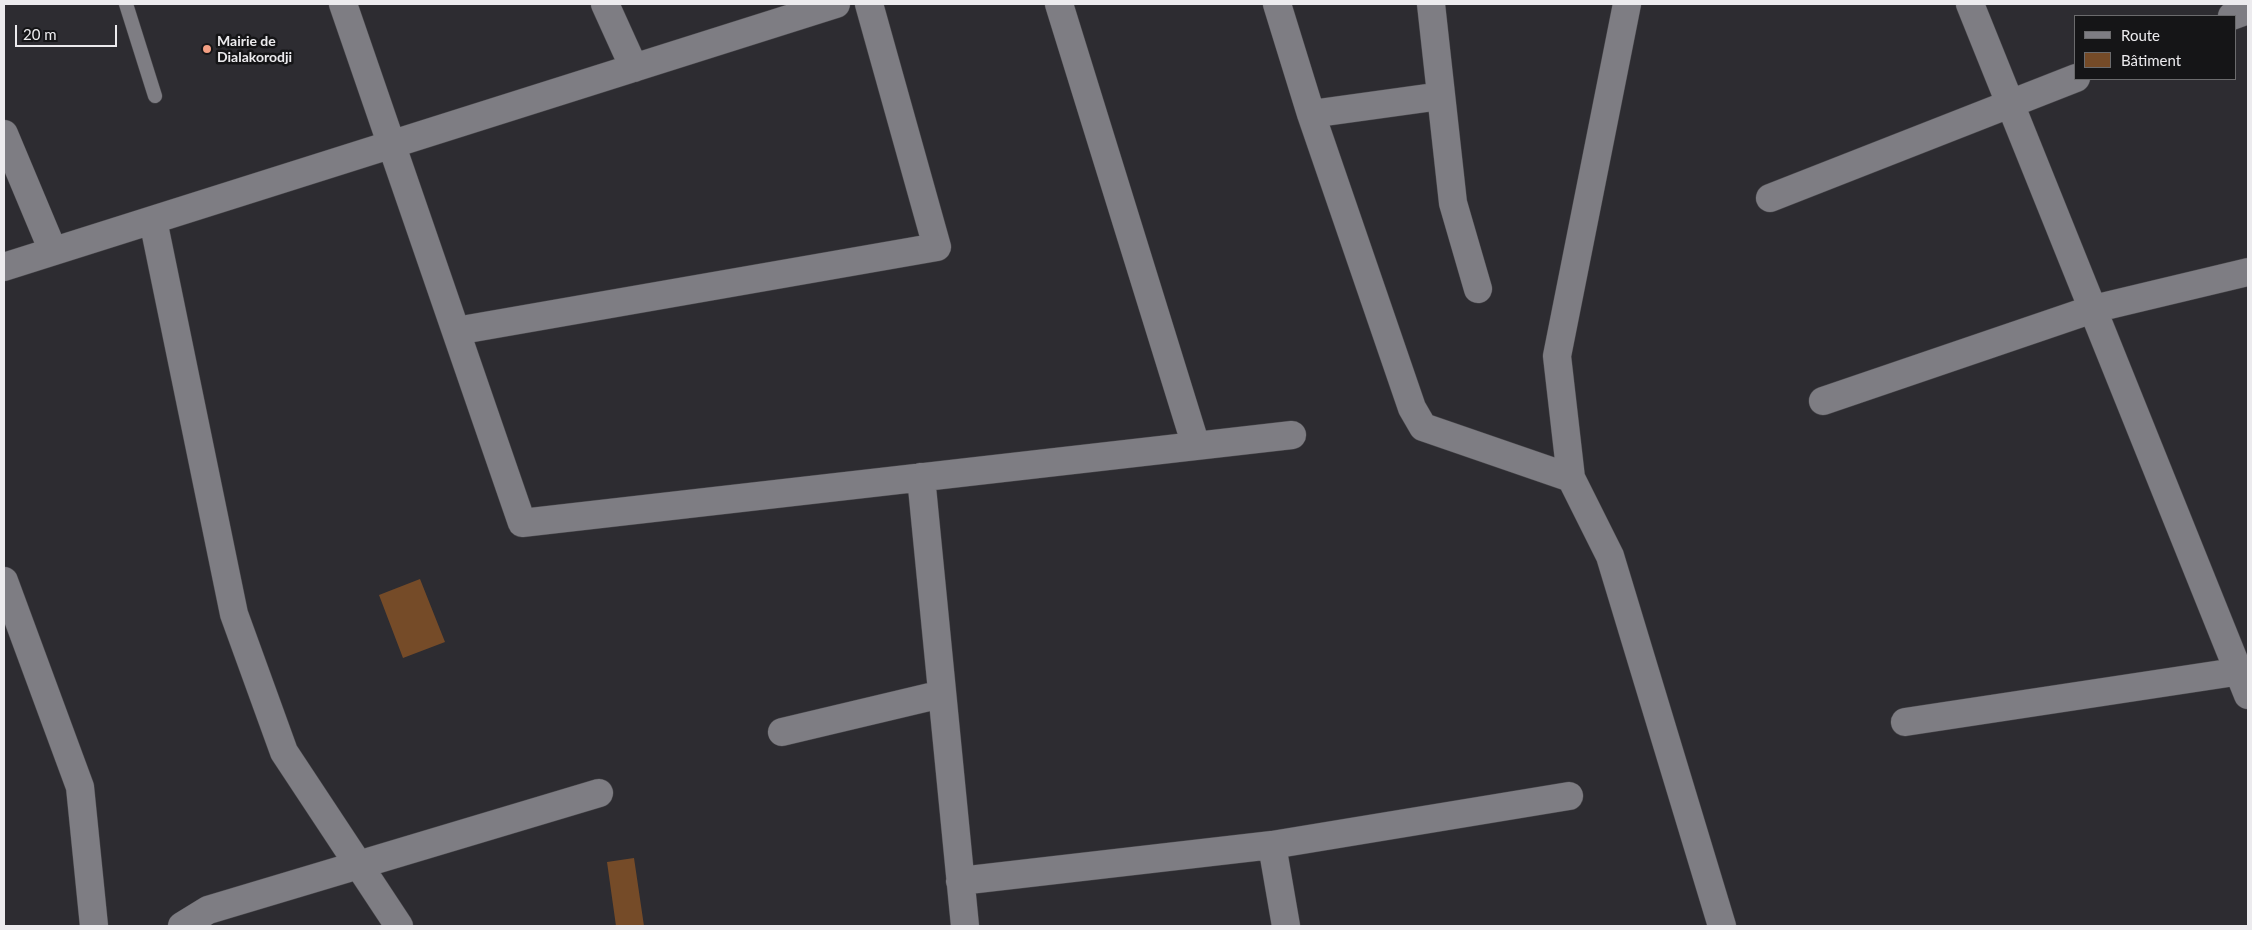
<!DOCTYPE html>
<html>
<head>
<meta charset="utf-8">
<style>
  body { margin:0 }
  #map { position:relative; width:2252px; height:930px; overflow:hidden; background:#2d2c31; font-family:Lato,sans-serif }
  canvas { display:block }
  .frame { position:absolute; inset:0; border:5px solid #ecebee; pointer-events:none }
  .legend { position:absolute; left:2074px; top:15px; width:162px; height:65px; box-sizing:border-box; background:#151517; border:1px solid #6b6b6d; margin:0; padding:6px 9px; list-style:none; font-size:15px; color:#ecebee }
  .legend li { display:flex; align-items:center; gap:10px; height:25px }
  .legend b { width:25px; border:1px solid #6b6b6d }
  .scale { position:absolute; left:15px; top:25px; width:102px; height:22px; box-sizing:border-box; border:2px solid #ecebee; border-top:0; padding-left:6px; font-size:15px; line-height:18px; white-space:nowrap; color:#ecebee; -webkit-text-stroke:4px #151517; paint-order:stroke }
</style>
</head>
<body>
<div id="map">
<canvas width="2252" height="930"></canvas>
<div class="frame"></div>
<ul class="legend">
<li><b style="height:6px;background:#7e7d83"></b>Route</li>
<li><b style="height:14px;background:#754b28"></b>Bâtiment</li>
</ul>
<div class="scale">20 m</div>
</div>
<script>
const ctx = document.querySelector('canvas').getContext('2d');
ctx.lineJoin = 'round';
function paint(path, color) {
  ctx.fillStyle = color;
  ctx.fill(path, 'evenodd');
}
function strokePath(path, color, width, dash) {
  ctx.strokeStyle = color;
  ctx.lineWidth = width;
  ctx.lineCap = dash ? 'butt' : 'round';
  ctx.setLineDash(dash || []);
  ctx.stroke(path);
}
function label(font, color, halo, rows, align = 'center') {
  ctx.font = font + ' Lato,sans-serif';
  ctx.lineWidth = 5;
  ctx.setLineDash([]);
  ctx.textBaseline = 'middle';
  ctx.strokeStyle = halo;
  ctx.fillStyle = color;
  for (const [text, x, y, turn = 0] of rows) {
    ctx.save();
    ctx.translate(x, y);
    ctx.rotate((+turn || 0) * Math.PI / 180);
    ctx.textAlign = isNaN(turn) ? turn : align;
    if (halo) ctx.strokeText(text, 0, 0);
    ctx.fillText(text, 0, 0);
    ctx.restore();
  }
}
paint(new Path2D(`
  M420,579L445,642L403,658L379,595Z
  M634,858L644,926H616L607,862Z`), '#754b28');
const service = new Path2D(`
  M126,4L155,96`);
const minor = new Path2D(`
  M343,4L522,523L1292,435
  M605,4L634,68
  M1059,4L1196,446
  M1277,4L1311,114L1412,408L1423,427L1571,478
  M1431,4L1453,203L1478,289
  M1627,4L1557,356L1571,478L1610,556L1722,926
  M1970,4L2248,695
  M2232,16L2248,10
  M1311,114L1441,96
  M4,134L53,251
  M1770,198L2076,78
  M153,220L234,614L284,752L399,926
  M4,267L836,4
  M456,331L937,247L869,4
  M1823,401L2093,309L2248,272
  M921,477L965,926
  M4,581L80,787L94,926
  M1905,722L2248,670
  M782,732L942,694
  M1272,845L1286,926
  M960,881L1272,845L1569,796
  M182,926L208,910L599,793`);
strokePath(service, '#49484c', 15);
strokePath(minor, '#49484c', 29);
strokePath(service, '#7e7d83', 14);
strokePath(minor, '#7e7d83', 28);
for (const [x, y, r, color] of [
  [207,49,5,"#f39f83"]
]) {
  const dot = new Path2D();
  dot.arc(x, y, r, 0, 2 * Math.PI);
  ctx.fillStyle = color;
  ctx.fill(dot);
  strokePath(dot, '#151517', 2);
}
label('bold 14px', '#ecebee', '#151517', [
  ["Mairie de",217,41],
  ["Dialakorodji",217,57]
], 'left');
</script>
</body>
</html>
